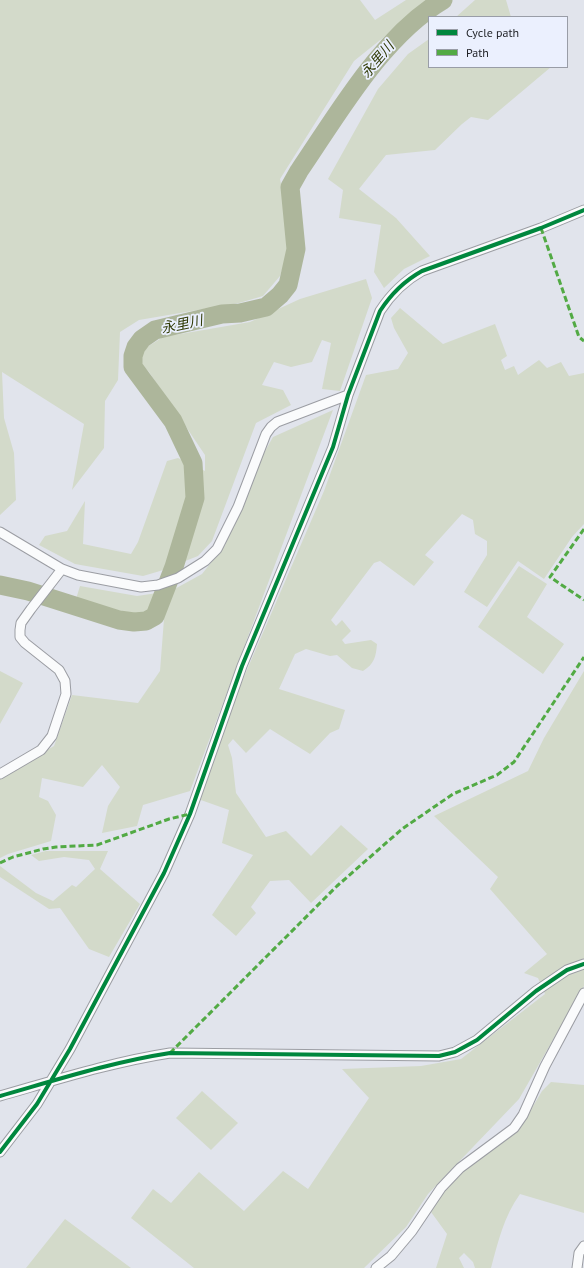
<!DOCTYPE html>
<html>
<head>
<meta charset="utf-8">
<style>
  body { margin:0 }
  #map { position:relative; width:584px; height:1268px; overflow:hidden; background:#e1e4ec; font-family:"PT Sans",sans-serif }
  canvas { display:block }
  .legend { position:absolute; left:428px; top:16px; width:140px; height:52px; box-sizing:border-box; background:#ebf0fe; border:1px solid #999da7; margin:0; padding:5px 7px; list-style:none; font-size:12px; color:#1e2025 }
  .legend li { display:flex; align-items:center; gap:8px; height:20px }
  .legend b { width:20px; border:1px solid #999da7 }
</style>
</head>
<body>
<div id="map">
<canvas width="584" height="1268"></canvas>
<ul class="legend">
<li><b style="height:5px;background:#00873e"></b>Cycle path</li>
<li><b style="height:5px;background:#52aa44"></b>Path</li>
</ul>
</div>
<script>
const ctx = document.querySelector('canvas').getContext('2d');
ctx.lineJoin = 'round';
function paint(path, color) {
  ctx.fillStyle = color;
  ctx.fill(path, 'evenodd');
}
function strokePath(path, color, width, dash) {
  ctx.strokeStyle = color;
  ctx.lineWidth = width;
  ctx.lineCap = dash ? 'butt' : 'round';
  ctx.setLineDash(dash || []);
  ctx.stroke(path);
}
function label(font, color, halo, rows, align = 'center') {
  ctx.font = font + ' "PT Sans","Noto Sans JP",sans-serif';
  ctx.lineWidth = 3.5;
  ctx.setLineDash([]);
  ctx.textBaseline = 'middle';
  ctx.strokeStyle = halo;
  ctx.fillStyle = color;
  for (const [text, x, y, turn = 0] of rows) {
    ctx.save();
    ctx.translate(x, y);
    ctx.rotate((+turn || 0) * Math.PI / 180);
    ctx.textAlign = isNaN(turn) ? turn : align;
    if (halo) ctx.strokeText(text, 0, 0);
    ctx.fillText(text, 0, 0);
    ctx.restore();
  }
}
paint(new Path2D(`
  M0,0H360L375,20L406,0H430L354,61L280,179L289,224L288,253L280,276L263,296L239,303L139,320L120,332L118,380L105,401L104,448L72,490L84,424L2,372L4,418L14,453L16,500L0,515Z
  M475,0H506L511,17H456Z
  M429,39V67H551L488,120L471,117L462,124L435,150L386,155L359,189L396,218L430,256L404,269L384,288L374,272L381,225L339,218L343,190L328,179L378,89L408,54Z
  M366,279L372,298L340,391L322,389L331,343L322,340L312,362L291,367L274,362L262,385L283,390L291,405L256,423L212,541L198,556L160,571L143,576L75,564L39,545L45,536L67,531L85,501L83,544L131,554L138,542L167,461L178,458L205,471V455L149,372L139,362L144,349L163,337L250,322L300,299Z
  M400,308L443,344L495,324L507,356L501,360L505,370L514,366L518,375L539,360L547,368L561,362L569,376L584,373V524L572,537L544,579L518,561L487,607L464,592L487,555V541L475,534L473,520L462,514L425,555L434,562L414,586L380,561L374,563L331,620L336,626L342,620L351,631L342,640L345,644L371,640L377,644C376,657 374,664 363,671L352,668L337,655L330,656L306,649L295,654L279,689L345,710L339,729L330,733L310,754L270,729L246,753L233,739L228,745L232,758L236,793L266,837L286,831L311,856L341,825L368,849L311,903L289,880L270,881L251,907L256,913L236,936L212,915L253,855L222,843L229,810L198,799L240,686L324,491L366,375L398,369L408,353L394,328L391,318Z
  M333,410L190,791L143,805L137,826L102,833L108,806L120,787L102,765L83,787L42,778L39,797L48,801L56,815L51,841L8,854L0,858V778L54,746L72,695L138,703L160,671L164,619L150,613L139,616L76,599L80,586L137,596L171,591L202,574L225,545L264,453L273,437Z
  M519,566L547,584L527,617L564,644L543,674L478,627Z
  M0,671L23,683L0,724Z
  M584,671V986L519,1099L428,1194L406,1227L364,1268H194L131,1218L153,1189L171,1203L199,1172L244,1211L283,1171L308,1189L369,1098L342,1069L421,1066L461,1059L545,994L538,978L524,973L547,954L490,889L498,877L434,816L528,771L544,738Z
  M46,851H108L100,869L140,904L109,957L89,949L60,908L49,909L0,877V866L36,893L53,901L72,885L76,887L95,869L89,860L64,857L39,861L31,855Z
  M551,1082L584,1085V1213L520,1194C504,1216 498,1242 491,1268H475L473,1262L464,1253L459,1258L464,1268H436L447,1234L431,1212L442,1194L453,1181L473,1163L519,1130L542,1091Z
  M202,1091L238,1123L211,1150L176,1118Z
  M65,1219L131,1268H26Z`), '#d3daca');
strokePath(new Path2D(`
  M0,585L28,591L119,620L134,622L146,621L155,616L174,567L195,498L193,463L173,421L133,367V356L136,347L142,339L155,330L222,314L240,313L266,307L280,295L288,285L296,249L290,187L299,171C338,114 382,36 443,0`), '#adb69b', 19);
const minor = new Path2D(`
  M0,532L62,569L78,575L141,587L158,585L178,578L205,561L217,549L238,507L266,434L271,427L277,422L348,395
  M0,774L41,750L52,736L66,694L65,681L59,670L25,643L20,637V630L21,623L31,609L62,569
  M0,1096C56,1080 112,1062 170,1053L439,1056L455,1052L477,1040L536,991L567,970L584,964
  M0,1152L37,1104L70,1049L164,873L190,814L242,666L333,447L348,395L380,311C391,294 404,281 422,271L541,228L584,210
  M376,1268L391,1256L412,1231L441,1188L460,1168L514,1128L523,1115L545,1066L584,993
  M577,1268L579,1253L584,1246`);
strokePath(minor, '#9b9da3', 11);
strokePath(minor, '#fafbfc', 9);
strokePath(new Path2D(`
  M541,228L579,337L584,341
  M584,529L550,577L584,600
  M0,863L13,857L43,849L56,847L97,845L169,819L190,814
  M170,1053L337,886L402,829L453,794L497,775L514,762L584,657`), '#52aa44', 3, [6, 3]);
strokePath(new Path2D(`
  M0,1096C56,1080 112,1062 170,1053L439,1056L455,1052L477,1040L536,991L567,970L584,964
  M0,1152L37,1104L70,1049L164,873L190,814L242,666L333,447L348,395L380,311C391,294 404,281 422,271L541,228L584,210`), '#00873e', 4);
label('italic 14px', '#303a05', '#ebf0fe', [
  ["永里川",378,60,-50],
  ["永里川",182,325,-12]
]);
</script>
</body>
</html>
